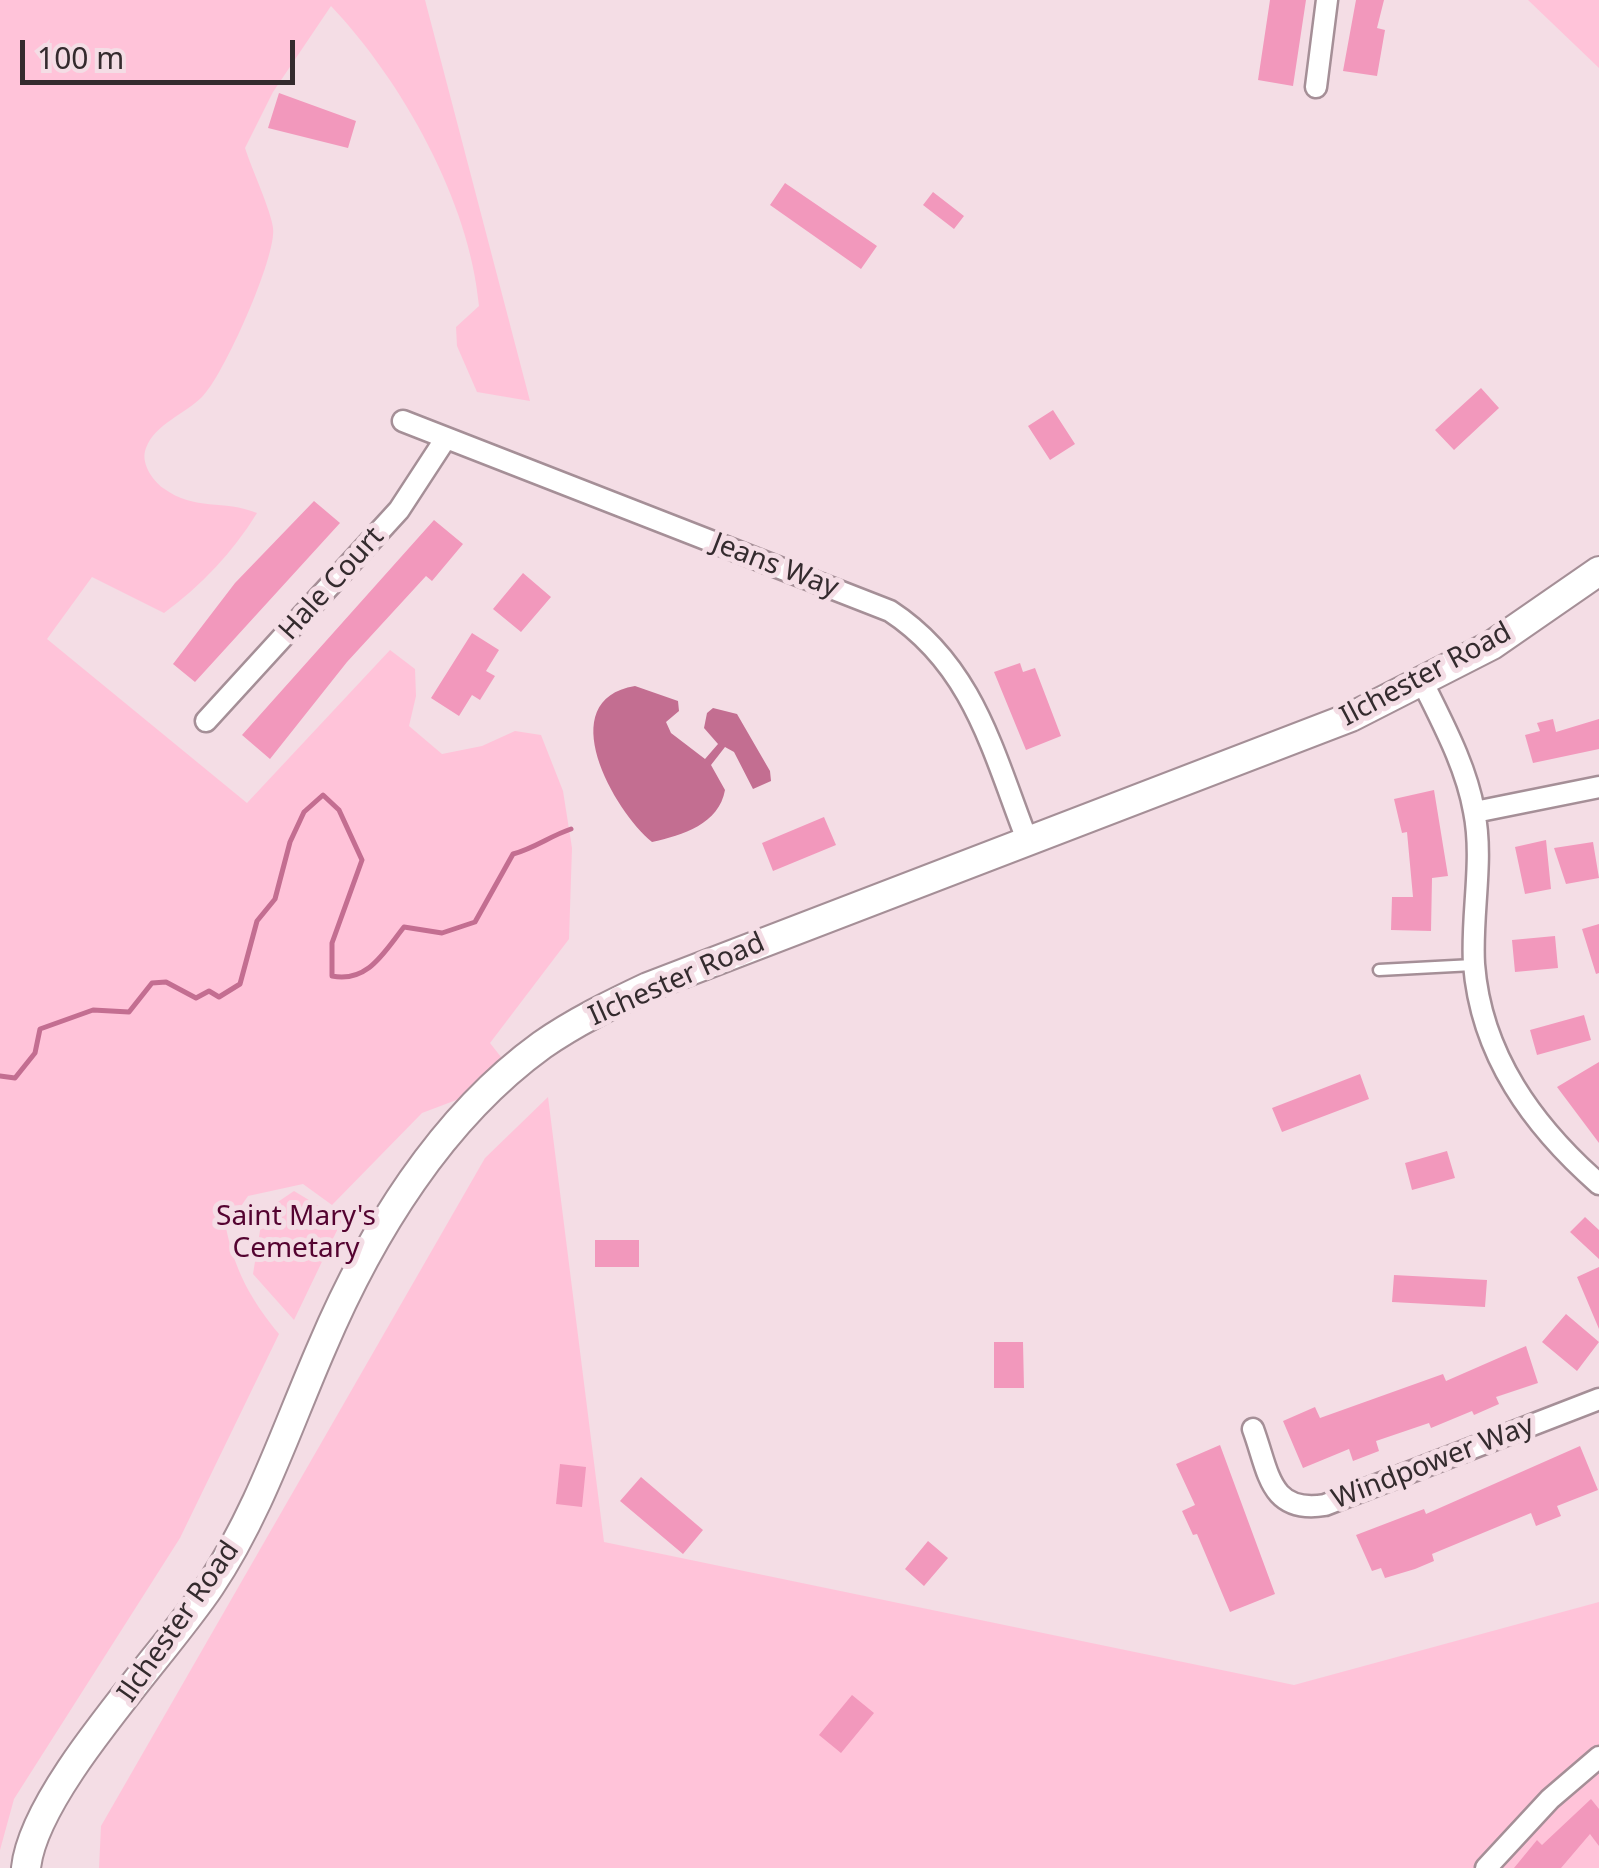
<!DOCTYPE html>
<html>
<head>
<meta charset="utf-8">
<style>
  body { margin:0 }
  #map { position:relative; width:1599px; height:1868px; overflow:hidden; background:#f4dde5; font-family:"Noto Sans",sans-serif }
  canvas { display:block }
  .scale { position:absolute; left:20px; top:40px; width:275px; height:45px; box-sizing:border-box; border:5px solid #342b2e; border-top:0; padding-left:12px; font-size:30px; line-height:35px; white-space:nowrap; color:#342b2e; -webkit-text-stroke:8px #f4dde5; paint-order:stroke }
</style>
</head>
<body>
<div id="map">
<canvas width="1599" height="1868"></canvas>
<div class="scale">100 m</div>
</div>
<script>
const ctx = document.querySelector('canvas').getContext('2d');
ctx.lineJoin = 'round';
function paint(path, color) {
  ctx.fillStyle = color;
  ctx.fill(path, 'evenodd');
}
function strokePath(path, color, width, dash) {
  ctx.strokeStyle = color;
  ctx.lineWidth = width;
  ctx.lineCap = dash ? 'butt' : 'round';
  ctx.setLineDash(dash || []);
  ctx.stroke(path);
}
function label(font, color, halo, rows, align = 'center') {
  ctx.font = font + ' "Noto Sans",sans-serif';
  ctx.lineWidth = 10;
  ctx.setLineDash([]);
  ctx.textBaseline = 'middle';
  ctx.strokeStyle = halo;
  ctx.fillStyle = color;
  for (const [text, x, y, turn = 0] of rows) {
    ctx.save();
    ctx.translate(x, y);
    ctx.rotate((+turn || 0) * Math.PI / 180);
    ctx.textAlign = isNaN(turn) ? turn : align;
    if (halo) ctx.strokeText(text, 0, 0);
    ctx.fillText(text, 0, 0);
    ctx.restore();
  }
}
paint(new Path2D(`
  M0,0H425L530,401L477,392L457,346L456,327L479,306C470,202 402,81 331,6L273,92L245,148C251,167 272,213 273,228C277,256 223,377 202,397C185,414 155,424 146,448C140,462 152,480 163,488C196,512 223,499 257,513C233,552 201,586 164,613L92,577L47,639L247,803L390,650L415,669L416,696L409,726L442,754L482,746L515,731L541,735L563,791L572,848L569,939L490,1043L501,1057L459,1099L422,1113L332,1205L303,1184L248,1196L226,1228C235,1271 251,1300 279,1334L180,1538L14,1799L0,1850Z
  M1528,0H1599V68Z
  M548,1097L604,1542L1294,1685L1599,1602V1868H99L101,1826L485,1158Z
  M294,1191L342,1220L294,1320L253,1274L263,1212Z`), '#ffc3d9');
paint(new Path2D(`
  M635,686L678,701L679,711L666,722L671,733L705,759L718,744L704,728L707,713L713,708L737,714L770,771L771,781L753,789L734,752L725,747L711,765L725,790C719,824 683,835 652,842C614,811 551,700 635,686Z`), '#c36e91');
strokePath(new Path2D(`
  M0,1076L15,1078L35,1053L40,1029L93,1010L129,1012L152,983L166,982L196,998L209,991L219,997L240,984L257,921L275,899L290,842L304,812L323,795L339,810L362,860L332,943V976C368,983 384,952 404,927L442,933L475,922L513,854C535,848 550,836 571,829`), '#c36e91', 5);
paint(new Path2D(`
  M1270,0H1306L1293,86L1258,80Z
  M1356,0H1384L1377,28L1385,30L1377,76L1343,71Z
  M279,93L356,121L348,148L268,128Z
  M785,183L877,246L861,269L770,205Z
  M933,192L964,216L954,229L923,205Z
  M1481,388L1499,408L1454,450L1435,430Z
  M1053,410L1075,444L1050,460L1028,426Z
  M314,501L340,523L195,682L173,664L235,583Z
  M434,520L463,544L432,581L426,576L347,662L270,759L242,735Z
  M523,573L551,597L521,632L493,609Z
  M472,633L499,650L486,671L495,676L480,700L472,695L459,716L431,698Z
  M1020,663L1023,672L1035,668L1061,736L1026,750L994,672Z
  M1553,719L1556,732L1599,719V749L1533,763L1525,735L1540,731L1537,723Z
  M1434,790L1448,876L1432,878L1431,931L1391,930L1392,897H1413L1407,832L1402,833L1394,799Z
  M824,817L836,845L773,871L762,843Z
  M1546,840L1551,889L1525,894L1515,847Z
  M1593,842L1599,878L1566,884L1554,848Z
  M1599,924V973L1596,974L1582,929Z
  M1555,936L1558,968L1515,972L1512,940Z
  M1584,1015L1591,1040L1537,1055L1530,1030Z
  M1599,1062V1143L1557,1087Z
  M1360,1074L1369,1099L1282,1132L1272,1108Z
  M1447,1151L1455,1178L1412,1190L1405,1163Z
  M1585,1217L1599,1230V1259L1570,1232Z
  M595,1240H639V1267H595Z
  M1599,1267V1329L1577,1277Z
  M1394,1275L1487,1280L1485,1307L1392,1302Z
  M1566,1314L1599,1342L1577,1371L1542,1342Z
  M994,1342H1023L1024,1388H994Z
  M1526,1346L1538,1383L1496,1397L1499,1404L1474,1415L1472,1411L1431,1428L1429,1423L1376,1441L1379,1451L1353,1461L1349,1449L1303,1468L1283,1421L1315,1407L1320,1418L1443,1374L1446,1381Z
  M1220,1445L1275,1594L1230,1612L1197,1534L1193,1535L1182,1511L1195,1505L1176,1464Z
  M1580,1446L1598,1490L1557,1506L1561,1516L1536,1526L1531,1513L1432,1554L1434,1561L1415,1569L1385,1578L1381,1568L1372,1571L1356,1535L1424,1509L1426,1514Z
  M560,1464L586,1467L582,1507L556,1504Z
  M641,1477L703,1530L683,1554L620,1501Z
  M928,1541L948,1558L924,1586L905,1569Z
  M852,1695L874,1713L841,1753L819,1735Z
  M1591,1799L1599,1809V1846L1590,1834L1561,1868H1514L1537,1840L1542,1845Z`), '#f298bc');
const lane = new Path2D(`
  M1379,970L1473,965`);
const street = new Path2D(`
  M1316,87L1327,0
  M403,421L890,611C974,666 993,753 1028,842
  M1423,683C1443,724 1466,766 1474,811C1484,860 1471,914 1474,964C1481,1055 1533,1126 1599,1184
  M206,721L399,510L446,438
  M1475,812L1599,787
  M1253,1429C1269,1472 1269,1514 1325,1505L1599,1399
  M1486,1868L1550,1799L1599,1757`);
const secondary = new Path2D(`
  M26,1868C34,1789 163,1657 210,1586C259,1513 287,1427 322,1347C370,1234 441,1118 542,1045C575,1022 612,1004 648,987L1351,717L1492,645L1599,571`);
strokePath(lane, '#a58f97', 15);
strokePath(street, '#a58f97', 25);
strokePath(secondary, '#a58f97', 32);
strokePath(lane, '#fff', 10);
strokePath(street, '#fff', 20);
strokePath(secondary, '#fff', 28);
label('28px', '#342b2e', '#f4dde5', [
  ["Jeans Way",775,566,21],
  ["Hale Court",332,584,-48],
  ["Ilchester Road",1426,675,-28],
  ["Ilchester Road",677,980,-24],
  ["Windpower Way",1433,1463,-21],
  ["Ilchester Road",179,1622,-55]
]);
label('28px', '#540330', '#f4dde5', [
  ["Saint Mary's",296,1217],
  ["Cemetary",296,1249]
]);
</script>
</body>
</html>
